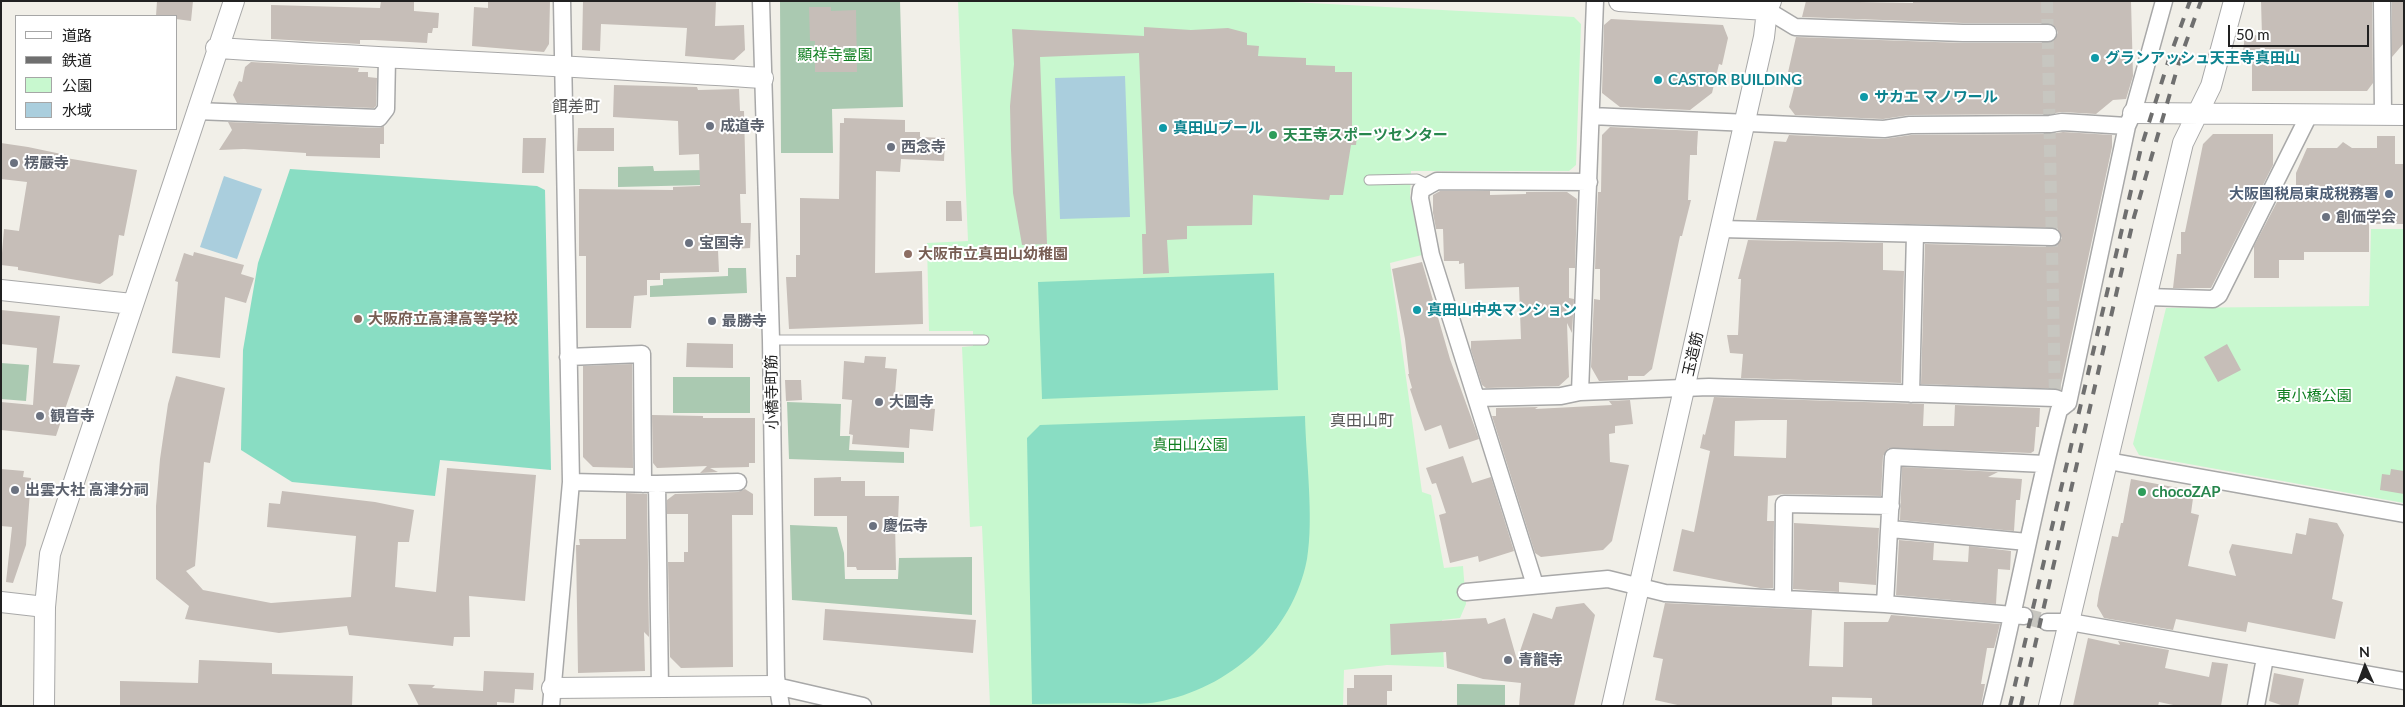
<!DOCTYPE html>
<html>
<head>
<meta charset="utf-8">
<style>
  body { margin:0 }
  #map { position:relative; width:2405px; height:707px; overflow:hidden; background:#f1efe8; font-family:Lato,"Noto Sans JP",sans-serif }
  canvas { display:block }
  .frame { position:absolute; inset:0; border:2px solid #212121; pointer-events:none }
  .legend { position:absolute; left:15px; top:15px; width:162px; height:115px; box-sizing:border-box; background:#fff; border:1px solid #a6a6a6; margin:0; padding:6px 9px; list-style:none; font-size:15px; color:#212121 }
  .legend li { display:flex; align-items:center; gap:10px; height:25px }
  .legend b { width:25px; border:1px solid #a6a6a6 }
  .north { position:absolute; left:2340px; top:642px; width:50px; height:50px; -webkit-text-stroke:4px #fff; paint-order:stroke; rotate:358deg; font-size:14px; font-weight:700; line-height:20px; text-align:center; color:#212121 }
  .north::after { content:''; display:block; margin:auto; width:18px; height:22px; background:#212121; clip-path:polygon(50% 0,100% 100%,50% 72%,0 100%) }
  .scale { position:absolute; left:2228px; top:25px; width:141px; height:22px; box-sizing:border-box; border:2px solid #212121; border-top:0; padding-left:6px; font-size:15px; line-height:18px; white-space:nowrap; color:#212121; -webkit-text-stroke:4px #fff; paint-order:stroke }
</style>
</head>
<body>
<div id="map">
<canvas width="2405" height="707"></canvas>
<div class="frame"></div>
<ul class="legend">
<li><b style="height:6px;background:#fff"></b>道路</li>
<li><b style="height:6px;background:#6f6f6f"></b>鉄道</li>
<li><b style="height:14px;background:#c8f8cf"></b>公園</li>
<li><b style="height:14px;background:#aacedd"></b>水域</li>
</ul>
<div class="north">N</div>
<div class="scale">50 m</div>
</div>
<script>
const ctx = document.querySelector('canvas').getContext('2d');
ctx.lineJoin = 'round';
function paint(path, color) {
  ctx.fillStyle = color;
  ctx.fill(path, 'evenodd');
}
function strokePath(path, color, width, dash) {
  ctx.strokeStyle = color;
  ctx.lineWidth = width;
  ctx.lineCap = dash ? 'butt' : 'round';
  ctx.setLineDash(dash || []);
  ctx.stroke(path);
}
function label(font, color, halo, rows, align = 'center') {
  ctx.font = font + ' Lato,"Noto Sans JP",sans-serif';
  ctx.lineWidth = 4;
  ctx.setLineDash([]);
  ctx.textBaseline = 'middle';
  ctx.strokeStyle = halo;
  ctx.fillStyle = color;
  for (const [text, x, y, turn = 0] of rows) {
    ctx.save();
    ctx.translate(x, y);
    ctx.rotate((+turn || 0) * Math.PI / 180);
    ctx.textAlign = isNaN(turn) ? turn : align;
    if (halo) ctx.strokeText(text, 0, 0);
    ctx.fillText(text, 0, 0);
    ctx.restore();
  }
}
paint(new Path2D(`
  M900,1L903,107L832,109L833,153H781L780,2Z
  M653,166L654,171L704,170V185L618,187V167Z
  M728,268H746L747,293L650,297V286L663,285V279L728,276Z
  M1,363L29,365L26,401L1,399Z
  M673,377H750V413H673Z
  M787,402L841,404L840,436H850L849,450L904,452V463L789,459Z
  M790,525L837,527L844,553L845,579H898L899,558L972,557V615L792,600Z
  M1457,684L1505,685V706H1457Z`), '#aac9b1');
paint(new Path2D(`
  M958,1H1273L1574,17L1581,24L1576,165L1569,171H1411L1410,197L1422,255L1390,263L1422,492L1431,495L1444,568L1463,566L1466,604L1460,618L1442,620L1444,667L1387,665L1344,670L1343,706H990L982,526L970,527L962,347L973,346V331H929L927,243L968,241Z
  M2371,229H2404V503L2139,455L2133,444L2166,308L2369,306Z`), '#c8f8cf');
paint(new Path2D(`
  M290,169L537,186L545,190L551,470L440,460L435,496L292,482L241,450L243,350L258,263Z
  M1274,273L1278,390L1042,399L1038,282Z
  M1305,416C1306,459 1314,518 1307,559C1293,633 1229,689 1157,702C1144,705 1129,703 1116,703C1088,703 1060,704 1032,704L1027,438L1040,425Z`), '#89ddc3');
paint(new Path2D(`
  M1125,76L1130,217L1060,219L1055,78Z
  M224,176L262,189L237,259L200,247Z`), '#aacedd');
paint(new Path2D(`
  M157,1H193L191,21L176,19V16H156Z
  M381,1H414V11L439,13L438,28H433L432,33H428L427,43L374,40H360V44L271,39V5L380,8Z
  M488,1H550L549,44L544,52L472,46L474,7L488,8Z
  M583,1H716L715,26L744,25L745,50L734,60L685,56L687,28L601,24L600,51L582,50Z
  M1806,1L1913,3V1H2131L2133,76L2126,99L2113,100L2096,114L2062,112L2049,114L1910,115L1883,119L1795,115L1789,107L1797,77H1787L1796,37L1963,43H2048L2053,41L2058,33L2056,28L2048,23H1963L1802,17Z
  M2261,1H2372L2373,83L2367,91H2252V54L2243,52L2245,34L2262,36Z
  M2392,1H2404V43L2392,57Z
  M809,7H831V11L856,10L857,72H815V41H810Z
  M1611,19L1723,25L1728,38L1722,65L1719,64L1712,93L1690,110L1620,107L1602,93L1604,25Z
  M1144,27L1191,30L1228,28L1247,33V45L1259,46L1258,56L1306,58V65L1335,66V72H1352V126H1358L1356,145H1351L1343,195H1330L1329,200L1253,195L1252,225L1187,226V239L1167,240L1169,273L1143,274L1142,234H1146L1139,53L1040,57L1047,244L1022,245L1013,193L1011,150L1010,106L1014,64L1012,29L1144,36Z
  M251,62L359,68L358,72H368V77L377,78L376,106L374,108L237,103L233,95L239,81L242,82L245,67Z
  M614,85L697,87L698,90L739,89L740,111H744L746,194H740L741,223H751L750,248L718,250L719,272L660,273V280H647V295L634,296L631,328H586V256H579V189L673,190V187L700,186L699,154L679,155L678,121L613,117Z
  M844,118L905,120V132H920V137L945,138L944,161L901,159L900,172L876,171L875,273L922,271L923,324L789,329L786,277H796V255H800V198L839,199L840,123H844Z
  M228,122L379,128L384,126V144H380V158L306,156V153L244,149L219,150L232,130Z
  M1610,127L1698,131L1697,148V155H1690L1688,200H1691L1682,236H1680L1652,369L1644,376H1628V380L1599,381L1591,367L1594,299L1600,300V269H1595L1597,213L1598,192H1601L1602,135Z
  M578,128H614V151H577Z
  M2063,132L2112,135V147L2060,389L1921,384L1925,244L2052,247L2057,245L2062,238L2057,228L1756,220L1774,141L1786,142L1789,135L1884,139L1911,135L2050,134Z
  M2213,134H2273V165L2211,288H2173L2177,254H2181V232H2185L2203,144Z
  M2377,136H2395V164H2404V224H2369V252H2304V260H2279V278H2254V246L2277,202H2296V173L2307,148H2337L2343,142L2352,148H2377Z
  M523,138H546L544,173H522Z
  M1,143L28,147L66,155V158L137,170L124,236L119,235L113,275L100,284L18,270V267L1,265L4,229L19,231L27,182L1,179Z
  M1440,191H1490V195L1526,194V192H1567L1577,199L1575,268H1569V298L1574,299L1572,333L1567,323L1569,377L1559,386L1486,388L1482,385L1471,350V341L1521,339L1519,287L1465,289L1464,263L1459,264V261H1444L1443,229H1436L1433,213V195Z
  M946,201H961L962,221H946Z
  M1748,240L1883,243V270L1904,271L1901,383L1741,378L1743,354L1730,353L1727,335H1738L1741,279H1738Z
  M194,252L244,265L241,274L254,278L246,303L225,297L220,358L172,353L178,282L175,281L184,253L193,256Z
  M1422,262L1450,359L1479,439L1449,449L1441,425L1425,431L1417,410L1410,389L1412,388L1408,374H1409L1405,339L1392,269Z
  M1,310L60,316L53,363L80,365L56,436L1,430V402L33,405L37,348L1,344Z
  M687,343L733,344V368L686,367Z
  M2227,344L2241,370L2218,382L2204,357Z
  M865,356L886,357L885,368L897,369L895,394L906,395L905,406L935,409L933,431L910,429L909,448L852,444L853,435L849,434L852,400L842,399L844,361L864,363Z
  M632,364L633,468L593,467L583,457V366Z
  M176,376L225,388L210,463L204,462L195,566L186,571L203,590L271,603L351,597L356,536L267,527L269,503L280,504L282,491L375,502L414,510L409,542H398L395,587L436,592L447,468L536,475L525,601L469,596L470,637H454L453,646L349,635L347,626L279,633L185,619L189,606L156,579V506L160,459L168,404Z
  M785,380H801L802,400L786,401Z
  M1714,397L1924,404L1923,426H1954L1955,405L2040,408L2039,427H2036L2034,451L2031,453L1889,448L1883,456L1881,496L1784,494L1768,496L1767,521H1774L1773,588H1760L1673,571L1682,529L1694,532L1710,451L1700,448L1703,434L1705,435ZM1761,420H1787L1786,458L1734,456L1735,421Z
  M1630,400L1633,424L1615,426V433L1609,434L1610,462L1629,465L1612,541L1603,550L1541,557L1535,553L1492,416H1496V408L1538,407L1535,409L1612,405L1609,401Z
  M652,415L703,416V418H755V463H749V467L710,468L718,472L700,473L707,466L657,468L653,463Z
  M1463,456L1472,483L1491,477L1514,551L1479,562L1478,556L1450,563L1439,515L1446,513L1436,483L1432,484L1426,468Z
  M1902,467L1998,472L1988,477L2022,479L2020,500H2016L2014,531L1900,520Z
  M1,469L24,471L23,477L31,478L26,545L13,583L6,582L12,527L1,526Z
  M2391,469L2404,471V494L2380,490L2382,474L2390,475Z
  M841,477V481H865V496H899L898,522H895L896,570H857L856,567H847V516H814V478Z
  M2131,479L2194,491L2191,513L2199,515L2188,566L2236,576L2229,552L2232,544L2292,554L2296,533L2306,535L2309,518L2337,523L2344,535L2332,599L2343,602L2335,639L2248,622L2246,632L2176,619L2173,630L2104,618L2097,606L2099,593L2112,536L2118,537L2121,523H2123Z
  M745,489L753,494V515H732L733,667L681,668L670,657L668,562H684V552H688V514H667V500L675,494L738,492Z
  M626,493L647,494L649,637L644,632L645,671L578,673L576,545H580L579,539H626Z
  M1794,523L1879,528L1876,585L1839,582V592L1793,589Z
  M1899,540L1934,543L1933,560L1968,562L1969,546L2011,551L2010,570L1998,569L1996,604L1896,595Z
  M1584,603L1595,615L1574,706H1519L1521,683L1483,679L1447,668L1446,652L1391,655L1390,624L1486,618L1488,624L1505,618L1517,660L1533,613L1552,619L1556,607Z
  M1665,603L1812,610L1809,666L1843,667L1844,622H1888L1891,615L2000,624L1994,648H1987L1981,684H1985L1981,706H1872V698L1832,697V706H1682L1655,700L1663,659L1653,657Z
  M825,609L976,620L973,653L823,640Z
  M2088,638L2120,645L2118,641L2169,650L2165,668L2209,677L2212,662L2228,664L2221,706H2178L2159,702L2158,706H2073Z
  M199,660L272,663V674L353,676L352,706H120V681L198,683Z
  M484,671L534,673L533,690L515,689L514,703L497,702V706H419L408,684L435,685L432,688L483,691Z
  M2274,673L2304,679L2298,706H2284L2269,701Z
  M1354,675H1392V691H1387V706H1347V688H1354Z`), '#c6beb8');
strokePath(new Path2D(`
  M2047,1L2055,398`), '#c7c6c0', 12, [12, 6]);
strokePath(new Path2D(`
  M2024,616L2047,622`), '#c7c6c0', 16, [16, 8]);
const service = new Path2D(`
  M1369,180L1417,179L1427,184
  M771,340H984`);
const minor = new Path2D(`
  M761,1L771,340L776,677L781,706
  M2382,1L2383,115
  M1767,10L1795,27L1963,33H2048
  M196,111L379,118L386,109L387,58
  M1591,116L1884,129L1910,125L2050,124L2062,122L2127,126
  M1721,229L2052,237
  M2147,297L2213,299L2219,295L2309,115
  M568,357L642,354L643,484
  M1580,392L1595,1
  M1911,394L1915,234
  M1476,398L1561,396L1580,392L1709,387L2055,398L2068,403
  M2108,461L2404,514
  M571,482L657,484L738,482
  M657,484L660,688
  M1891,529L2027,542
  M1535,585L1431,255L1420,198L1421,190L1437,181L1589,182
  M1466,592L1608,579L1665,593L1885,604L2024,616
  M1783,598L1784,504L1891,506
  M1885,604L1893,457L2045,464
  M2047,622H2070L2404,681
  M776,686L863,706
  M551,706L571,482L562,1
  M1991,706C2016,607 2033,508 2059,410L2068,403L2127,126L2133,113L2164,1
  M2256,706L2265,658`);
const tertiary = new Path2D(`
  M1619,1L1767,10
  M216,48C399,59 581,66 763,78
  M2133,113L2404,115
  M1,290L132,304
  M1,602L45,607
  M552,688L776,686
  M44,706L45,607L50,554L234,1
  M1612,706L1764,37L1767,10L1771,1
  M2049,706L2183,143L2211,86L2234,1`);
strokePath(service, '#a8a8a8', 11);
strokePath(minor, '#a8a8a8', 19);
strokePath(tertiary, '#a8a8a8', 22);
strokePath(service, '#fff', 9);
strokePath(minor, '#fff', 16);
strokePath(tertiary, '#fff', 20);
strokePath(new Path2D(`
  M2010,706L2141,148L2170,56L2190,1
  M2021,706L2134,217L2180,59L2201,1`), '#6f6f6f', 4, [10, 10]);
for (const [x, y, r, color] of [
  [2095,58,5,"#0f9aa8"],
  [1658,80,5,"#0f9aa8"],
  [1864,97,5,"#0f9aa8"],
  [710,126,5,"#6b7280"],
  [1163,128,5,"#0f9aa8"],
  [1273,135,5,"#2e9e5b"],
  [891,147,5,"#6b7280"],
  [14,163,5,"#6b7280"],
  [2389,194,5,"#5c6f8a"],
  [2326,217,5,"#6b7280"],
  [689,243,5,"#6b7280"],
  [908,254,5,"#8d6e63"],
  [1417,310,5,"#0f9aa8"],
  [358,319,5,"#8d6e63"],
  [712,321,5,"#6b7280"],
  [879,402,5,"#6b7280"],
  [40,416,5,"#6b7280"],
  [15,490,5,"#6b7280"],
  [2142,492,5,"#2e9e5b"],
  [873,526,5,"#6b7280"],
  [1508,660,5,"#6b7280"]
]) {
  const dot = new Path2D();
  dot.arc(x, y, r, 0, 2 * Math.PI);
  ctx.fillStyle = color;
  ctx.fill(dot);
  strokePath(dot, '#fff', 2);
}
label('15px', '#0f7f20', '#fff', [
  ["顯祥寺霊園",835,55],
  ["東小橋公園",2314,396],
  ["真田山公園",1190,445]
]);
label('bold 15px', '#0d838f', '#fff', [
  ["グランアッシュ天王寺真田山",2105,58],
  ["CASTOR BUILDING",1668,80],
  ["サカエ マノワール",1874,97],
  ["真田山プール",1173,128],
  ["真田山中央マンション",1427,310]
], 'left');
label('bold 15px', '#5b616d', '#fff', [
  ["成道寺",720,126],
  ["西念寺",901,147],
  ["楞嚴寺",24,163],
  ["創価学会",2336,217],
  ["宝国寺",699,243],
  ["最勝寺",722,321],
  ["大圓寺",889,402],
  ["観音寺",50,416],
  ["出雲大社 高津分祠",25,490],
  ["慶伝寺",883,526],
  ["青龍寺",1518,660]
], 'left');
label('bold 15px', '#27864d', '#fff', [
  ["天王寺スポーツセンター",1283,135],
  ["chocoZAP",2152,492]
], 'left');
label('bold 15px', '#4e5e75', '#fff', [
  ["大阪国税局東成税務署",2379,194]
], 'right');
label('bold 15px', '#785e54', '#fff', [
  ["大阪市立真田山幼稚園",918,254],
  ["大阪府立高津高等学校",368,319]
], 'left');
label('15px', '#212121', '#fff', [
  ["玉造筋",1693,354,-77],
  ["小橋寺町筋",772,392,-91]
]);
label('16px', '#545454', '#fff', [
  ["餌差町",576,107],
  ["真田山町",1362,421]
]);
</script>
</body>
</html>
